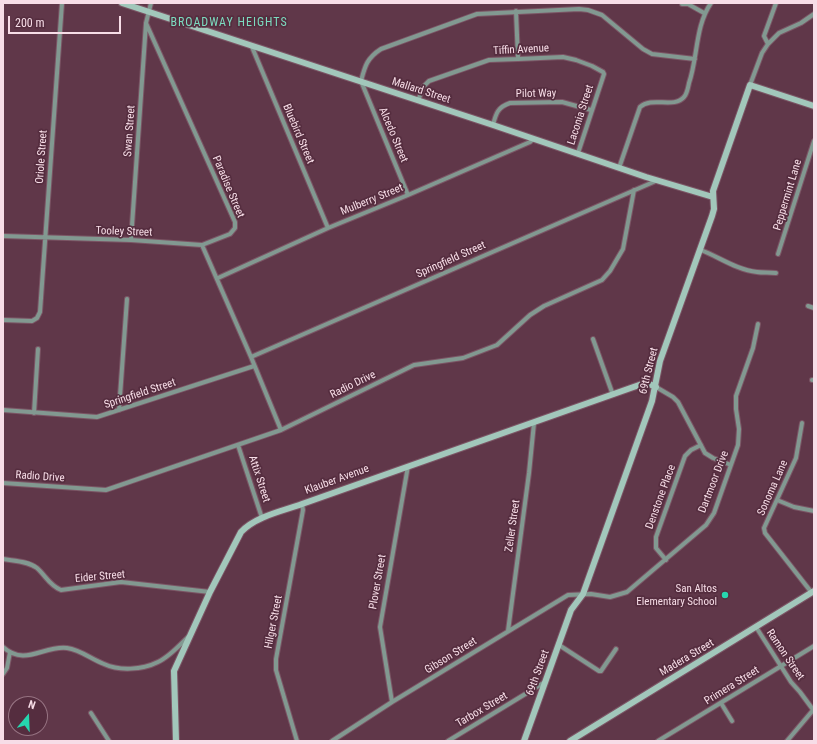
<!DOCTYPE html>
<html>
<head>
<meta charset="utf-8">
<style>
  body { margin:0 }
  #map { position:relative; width:817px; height:744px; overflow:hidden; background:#603749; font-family:"Roboto Condensed",sans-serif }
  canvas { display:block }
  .frame { position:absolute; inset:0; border:4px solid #f7dde7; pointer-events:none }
  .north { position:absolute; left:8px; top:696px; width:40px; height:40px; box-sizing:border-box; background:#552d3f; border:1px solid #967382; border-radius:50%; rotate:19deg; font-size:11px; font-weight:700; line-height:16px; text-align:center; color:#f7dde7 }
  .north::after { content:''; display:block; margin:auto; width:14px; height:18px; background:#26d5ae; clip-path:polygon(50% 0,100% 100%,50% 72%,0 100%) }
  .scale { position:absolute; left:8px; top:16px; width:113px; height:18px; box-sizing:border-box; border:2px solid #f7dde7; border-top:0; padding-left:5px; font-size:12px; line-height:14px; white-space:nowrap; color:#f7dde7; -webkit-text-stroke:3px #552d3f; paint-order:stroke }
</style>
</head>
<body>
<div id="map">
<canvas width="817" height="744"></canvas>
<div class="frame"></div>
<div class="north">N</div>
<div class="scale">200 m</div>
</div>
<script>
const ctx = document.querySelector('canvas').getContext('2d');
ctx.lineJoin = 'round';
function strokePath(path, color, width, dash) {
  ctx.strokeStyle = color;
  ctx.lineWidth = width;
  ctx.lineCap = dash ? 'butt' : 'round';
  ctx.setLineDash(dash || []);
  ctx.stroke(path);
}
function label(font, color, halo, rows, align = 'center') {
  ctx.font = font + ' "Roboto Condensed",sans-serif';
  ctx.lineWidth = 3.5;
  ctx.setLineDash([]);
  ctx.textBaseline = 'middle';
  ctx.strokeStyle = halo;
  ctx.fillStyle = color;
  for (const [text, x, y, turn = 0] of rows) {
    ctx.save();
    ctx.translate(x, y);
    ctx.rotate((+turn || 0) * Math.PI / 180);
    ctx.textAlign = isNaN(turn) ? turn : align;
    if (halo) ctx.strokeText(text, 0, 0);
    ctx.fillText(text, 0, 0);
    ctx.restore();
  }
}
const street = new Path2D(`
  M682,4H688L704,13
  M516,11L518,59
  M768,44L764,36L776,3
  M252,47L328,228
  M750,85L762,53L768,44L779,33L801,23L814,14
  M418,101L423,87L429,81L489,60L518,59L563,57L576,60L592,66L603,72L604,74L578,153
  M493,125C496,113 498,107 510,103L562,102L591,110
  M619,168L640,107C652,96 674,109 684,97C687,94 688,88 689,83C698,57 695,26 711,3
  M408,195L361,81C365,66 367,58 381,49L477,14L579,9L588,10L602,15L643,49L652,54L695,59
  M3,236L131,240L202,245L230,234L235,228V222L146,23
  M131,240L146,23L151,3
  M202,245L251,357L281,430
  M701,250C719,257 737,270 757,272C763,273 770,272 776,273
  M778,254L814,141
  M218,278L328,228L408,195L530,142L533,139
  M808,306L814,308
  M3,320L32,321L37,318L40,312L62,3
  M593,339L613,395
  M251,357L658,180
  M812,380H814
  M656,387L673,397L678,402L705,453L713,458L731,465
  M3,410L97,417L254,366
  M119,410L127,299
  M34,413L38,349
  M802,423L796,458L764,528L765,533L812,593
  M238,445L262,518
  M3,483L106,490L281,430L414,365L463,358L497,345L530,315L544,306L602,280L610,271L623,249L634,190
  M777,500L794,507L814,511
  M3,559C14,561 28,561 37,568C46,576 49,585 61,590L121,582L210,592
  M666,560L656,548V537L685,456L691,450L701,445
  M756,627L791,682L800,692L814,711
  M508,631L529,473L534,423
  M559,645L599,671H601L616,649
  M3,647C25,667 44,645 67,648C81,650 91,659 104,664C119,671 142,670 158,662C169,657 179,646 188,637
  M3,674L7,668L10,652
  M392,702L380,627L408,466
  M721,703L732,721
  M91,713L109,741
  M297,741L276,670V659L303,510L302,504
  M332,741L392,702L568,595L591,594L610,597L627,592L706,525L714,513L738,445L739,429L736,409V396L753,348L758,324
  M448,741L545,682
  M658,741L814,646
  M787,741L814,709`);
const secondary = new Path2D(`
  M122,3L493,125L646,177L713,197
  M176,741L174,671L210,592L241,532C256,516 283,511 302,504L642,384H649L656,387
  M524,741L571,610L583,594L652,401L660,361L712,216L714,209L713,191L750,85L814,106
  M570,741L814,591`);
strokePath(street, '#7b5565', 6);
strokePath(secondary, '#7b5565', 8);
strokePath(street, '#829991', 4);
strokePath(secondary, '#a2c7bb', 6);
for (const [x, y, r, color] of [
  [725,595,4,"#26d5ae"]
]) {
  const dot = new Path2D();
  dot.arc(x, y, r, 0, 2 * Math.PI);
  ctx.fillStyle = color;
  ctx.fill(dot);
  strokePath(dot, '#552d3f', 1.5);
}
label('11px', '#f7dde7', '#552d3f', [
  ["Tiffin Avenue",521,50,-3],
  ["Mallard Street",421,91,18],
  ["Pilot Way",536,94,-1],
  ["Laconia Street",581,115,-72],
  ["Swan Street",130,131,-86],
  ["Bluebird Street",298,134,67],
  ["Alcedo Street",393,135,67],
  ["Oriole Street",42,157,-86],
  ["Paradise Street",228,187,67],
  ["Peppermint Lane",788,195,-73],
  ["Mulberry Street",372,200,-22],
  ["Tooley Street",124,232,2],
  ["Springfield Street",451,260,-24],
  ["69th Street",649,371,-76],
  ["Radio Drive",353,385,-26],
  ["Springfield Street",140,394,-18],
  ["Radio Drive",40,477,4],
  ["Attix Street",259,479,72],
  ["Klauber Avenue",337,480,-20],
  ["Dartmoor Drive",714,482,-69],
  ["Sonoma Lane",773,488,-66],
  ["Denstone Place",661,497,-70],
  ["Zeller Street",513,526,-82],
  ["Eider Street",100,577,-5],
  ["Plover Street",378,582,-80],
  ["Hilger Street",274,622,-79],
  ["Ramon Street",785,655,56],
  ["Gibson Street",451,656,-32],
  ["Madera Street",687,658,-31],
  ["69th Street",538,673,-70],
  ["Primera Street",732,686,-32],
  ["Tarbox Street",482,710,-31]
]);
label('11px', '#f7dde7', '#552d3f', [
  ["San Altos",717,589],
  ["Elementary School",717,602]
], 'right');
ctx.letterSpacing = '1px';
label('12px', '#7cdbbf', '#552d3f', [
  ["BROADWAY HEIGHTS",229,23]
]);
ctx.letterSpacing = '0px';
</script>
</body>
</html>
